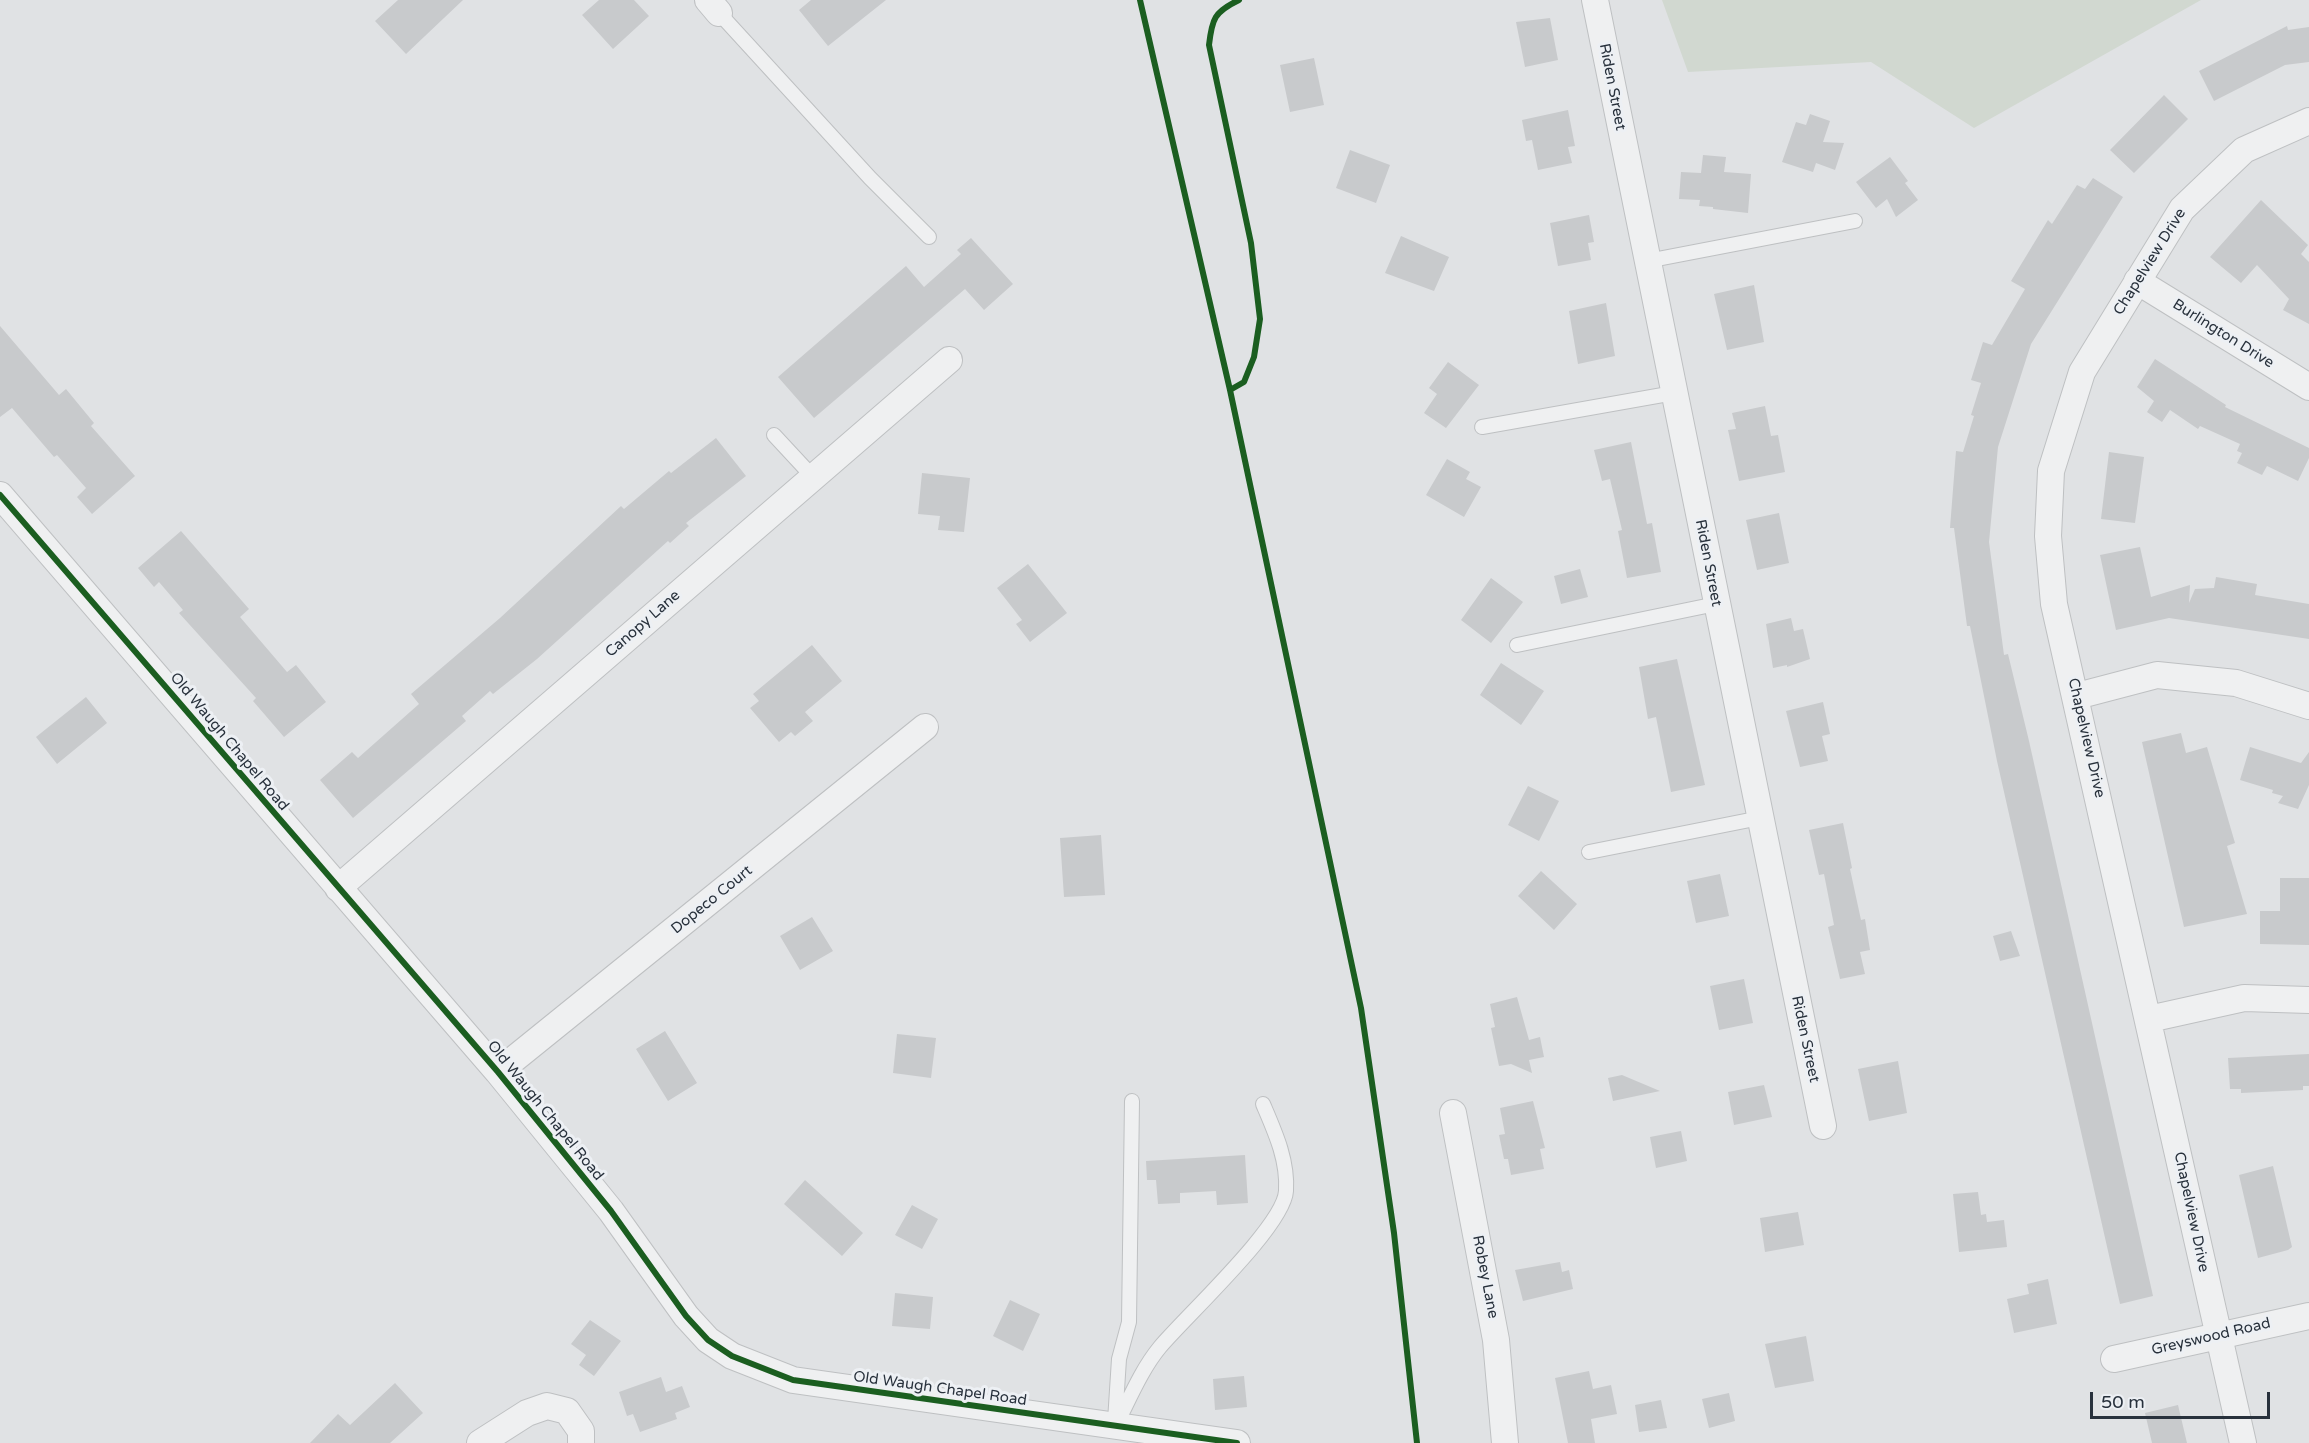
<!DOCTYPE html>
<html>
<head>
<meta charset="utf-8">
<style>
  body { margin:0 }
  #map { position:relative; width:2309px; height:1443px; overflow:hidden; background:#e0e2e4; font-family:"Varela Round",sans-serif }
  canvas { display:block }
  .scale { position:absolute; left:2090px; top:1392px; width:180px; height:27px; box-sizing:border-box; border:3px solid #28313c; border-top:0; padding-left:8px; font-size:18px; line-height:21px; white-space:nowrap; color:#28313c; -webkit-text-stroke:4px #edf0f4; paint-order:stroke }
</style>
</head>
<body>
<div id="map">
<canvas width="2309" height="1443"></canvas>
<div class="scale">50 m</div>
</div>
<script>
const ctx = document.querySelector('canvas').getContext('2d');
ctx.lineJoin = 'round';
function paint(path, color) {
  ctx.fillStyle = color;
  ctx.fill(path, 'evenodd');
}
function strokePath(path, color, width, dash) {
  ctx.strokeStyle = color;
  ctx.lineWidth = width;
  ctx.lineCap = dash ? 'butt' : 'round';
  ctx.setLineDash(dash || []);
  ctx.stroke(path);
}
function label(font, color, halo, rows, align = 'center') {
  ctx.font = font + ' "Varela Round",sans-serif';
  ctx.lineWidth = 6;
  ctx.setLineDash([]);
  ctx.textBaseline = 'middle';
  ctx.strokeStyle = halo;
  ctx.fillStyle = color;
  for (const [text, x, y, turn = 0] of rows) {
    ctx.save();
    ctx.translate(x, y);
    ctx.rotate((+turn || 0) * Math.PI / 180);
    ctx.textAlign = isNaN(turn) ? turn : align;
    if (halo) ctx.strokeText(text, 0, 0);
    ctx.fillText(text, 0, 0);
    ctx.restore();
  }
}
paint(new Path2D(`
  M1662,0H2201L1974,128L1871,62L1688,72Z`), '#d1d8d0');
paint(new Path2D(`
  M398,0H463L406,54L375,21Z
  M599,0H634L649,16L613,49L582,15Z
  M811,0H886L828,46L799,10Z
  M1550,18L1558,60L1525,67L1516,22Z
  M2287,26L2288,30L2309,27V62L2285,65L2214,101L2199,71Z
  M1314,58L1324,105L1290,112L1280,65Z
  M2164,95L2188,119L2134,173L2110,150Z
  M1568,110L1575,146L1568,147L1572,163L1538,170L1532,140L1526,141L1522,120Z
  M1810,114L1830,121L1823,142L1844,143L1835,170L1816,163L1813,172L1782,162L1796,122L1806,125Z
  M1350,150L1390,165L1376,203L1336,188Z
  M1703,155L1726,157L1724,172L1751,174L1748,213L1713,209V207L1699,206L1700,200L1679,199L1681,172L1701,173Z
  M1890,157L1908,181L1905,183L1918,200L1896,217L1887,199L1876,208L1856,182Z
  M2093,178L2123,197L2031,344L1998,447L1989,542L2004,655L2008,654L2029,741L2153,1296L2120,1304L1997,761L1970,626H1967L1954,528H1950L1956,451L1963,452L1974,416L1971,415L1981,383L1971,380L1983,342L1992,345L2025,289L2011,281L2048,220L2052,224L2077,185L2085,189Z
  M2261,200L2308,245L2301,254L2309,262V324L2283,310L2289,299L2257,265L2241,283L2210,257Z
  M1589,215L1594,242L1588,243L1591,260L1558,266L1550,223Z
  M1401,236L1449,257L1434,291L1385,273Z
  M971,238L1013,284L984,310L965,289L814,418L778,377L906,266L924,287L961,254L957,250Z
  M1754,285L1764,342L1727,350L1714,294Z
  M1606,303L1615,356L1578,364L1569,311Z
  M0,326L59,395L66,389L94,423L91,426L135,476L92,514L77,497L86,488L57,455L54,457L12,408L0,417Z
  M2155,359L2226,405L2225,407L2309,448V458L2298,481L2267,466L2262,475L2237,463L2242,453L2237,451L2240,444L2200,426L2198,429L2170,410L2162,422L2147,412L2154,401L2137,387Z
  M1448,362L1479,385L1446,428L1424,413L1437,394L1429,388Z
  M1765,406L1771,436L1778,435L1785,472L1739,481L1728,430L1736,429L1732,413Z
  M716,438L746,476L686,523L689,526L670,543L668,541L537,659L493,694L490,691L462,716L466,721L353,818L320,780L352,752L358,758L419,704L411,694L500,618L621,506L624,509L669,471L671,473Z
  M1631,442L1647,524L1652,523L1661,572L1627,578L1618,531L1622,530L1610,479L1602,481L1594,450Z
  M2109,452L2144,457L2135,523L2101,519Z
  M1447,459L1470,472L1466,479L1481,487L1464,517L1426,495Z
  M922,473L970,478L964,532L938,530L940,516L918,514Z
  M1779,513L1789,563L1757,570L1746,520Z
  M181,531L249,609L240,617L287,672L296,665L326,702L284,737L253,701L256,698L179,613L183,610L159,582L154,587L138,568Z
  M2140,547L2151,597L2190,585L2189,603L2195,589L2214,588L2216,577L2257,584L2255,595L2309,604V639L2169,618L2116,630L2100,555Z
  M1028,564L1067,613L1030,642L1016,624L1022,620L997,588Z
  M1580,569L1588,597L1561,604L1554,576Z
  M1491,578L1523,602L1491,643L1461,620Z
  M1791,618L1794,631L1803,629L1810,659L1787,667V665L1773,668L1766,624Z
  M812,645L842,681L805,712L813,721L795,736L791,732L779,742L750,708L759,701L753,694Z
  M1677,659L1705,785L1671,792L1656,717L1648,719L1639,667Z
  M1501,663L1544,691L1521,725L1480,695Z
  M86,697L107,723L57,764L36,737Z
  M1823,702L1830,734L1822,736L1828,761L1800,767L1786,711Z
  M2181,733L2186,753L2207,747L2235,843L2227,846L2247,914L2184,927L2142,742Z
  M2250,747L2301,763L2309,752V785L2298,809L2278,803L2283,796L2272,793L2273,790L2240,780Z
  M1528,786L1559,801L1539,841L1508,825Z
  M1843,823L1852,868L1850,869L1861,920L1865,919L1870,950L1860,952L1865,974L1840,979L1828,927L1834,925L1824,874L1819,875L1809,830Z
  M1101,835L1105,895L1064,897L1060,838Z
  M1541,871L1577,904L1554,930L1518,896Z
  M1720,874L1729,916L1696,923L1687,881Z
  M2280,878H2309V945L2260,944V911H2280Z
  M812,917L833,951L800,970L780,936Z
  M2011,931L2020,956L2000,961L1993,936Z
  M1744,979L1753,1023L1719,1030L1710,986Z
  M1517,997L1529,1040L1540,1037L1544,1057L1529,1060L1532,1073L1511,1064L1499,1066L1491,1028L1495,1027L1490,1004Z
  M665,1031L697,1083L668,1101L636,1049Z
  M897,1034L936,1038L931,1078L893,1073Z
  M2309,1054V1086H2303V1090L2241,1093V1089H2230L2228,1058Z
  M1898,1061L1907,1113L1869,1121L1858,1069Z
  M1622,1075L1660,1091L1613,1101L1608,1078Z
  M1764,1085L1772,1117L1734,1125L1728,1092Z
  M1533,1101L1545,1148L1540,1149L1544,1169L1511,1175L1508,1159H1504L1499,1135L1505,1134L1500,1108Z
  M1681,1131L1687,1161L1656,1168L1650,1137Z
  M1245,1155L1248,1203L1217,1205L1216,1191L1180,1193V1203L1158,1204L1156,1180H1147L1146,1161Z
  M2273,1166L2292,1247L2288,1250L2258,1258L2239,1175Z
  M805,1180L863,1233L842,1256L784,1204Z
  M1978,1192L1981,1215L1986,1214L1987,1222L2004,1220L2007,1247L1959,1252L1953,1194Z
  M912,1205L938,1219L922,1249L895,1235Z
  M1798,1212L1804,1245L1765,1252L1760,1218Z
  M1560,1262L1562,1272L1569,1270L1573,1289L1523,1301L1515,1270Z
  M2048,1279L2057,1324L2014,1333L2007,1299L2029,1294L2027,1284Z
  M895,1293L933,1297L930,1329L892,1326Z
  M1010,1300L1040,1314L1023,1351L993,1336Z
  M590,1320L621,1341L594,1376L579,1365L586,1355L571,1344Z
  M1806,1336L1814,1381L1775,1388L1765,1344Z
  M1589,1371L1593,1389L1611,1385L1617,1414L1591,1419L1595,1443H1568L1555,1378Z
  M1244,1376L1247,1407L1215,1410L1213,1379Z
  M661,1377L666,1392L682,1386L690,1407L675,1413L677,1419L640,1432L633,1414L627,1416L619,1392Z
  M395,1383L423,1413L390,1443H310L338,1414L350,1425Z
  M1729,1393L1735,1421L1709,1428L1702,1399Z
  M1661,1400L1667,1428L1639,1432L1635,1405Z
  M2178,1405L2187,1443H2152L2145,1413Z`), '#c8cacc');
const lane = new Path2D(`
  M719,13L870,178L929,237
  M1647,261L1855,221
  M1482,427L1674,393
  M774,435L813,477
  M1517,645L1716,604
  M1589,852L1760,818
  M1115,1421L1119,1359L1129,1322L1132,1101
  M1115,1427C1129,1400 1141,1370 1160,1347C1186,1316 1284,1226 1286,1191C1288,1160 1275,1132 1263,1104`);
const street = new Path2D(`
  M708,0L719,13
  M1595,0L1823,1126
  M2137,281L2309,387
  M0,495L498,1072L611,1211L686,1316L708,1340L732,1356L793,1380L1237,1443
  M2077,696L2157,675L2236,683L2309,706
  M338,888L949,360
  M2149,1019L2244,998L2309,1000
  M498,1072L925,727
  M1453,1113L1496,1340L1505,1443
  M2114,1359L2309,1316
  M480,1443L527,1413L547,1406L567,1411L581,1431V1443
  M2243,1443L2054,604L2048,536L2051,471L2082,372L2182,209L2244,150L2309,121`);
strokePath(lane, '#bec0c2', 16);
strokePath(street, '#bec0c2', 28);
strokePath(lane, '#eff0f1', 14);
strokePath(street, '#eff0f1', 26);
strokePath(new Path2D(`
  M1140,0L1230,390L1361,1008L1394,1233L1417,1443
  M1230,390L1244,382L1254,357L1260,319L1251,243L1209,45C1212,19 1214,12 1239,0
  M0,495L498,1072L611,1211L686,1316L708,1340L732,1356L793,1380L1237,1443`), '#1b5e20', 6);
label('15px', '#28313c', '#edf0f4', [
  ["Riden Street",1612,87,79],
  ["Chapelview Drive",2150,262,-58],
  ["Burlington Drive",2223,334,32],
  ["Riden Street",1708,563,79],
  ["Canopy Lane",643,624,-41],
  ["Chapelview Drive",2086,738,77],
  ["Old Waugh Chapel Road",229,742,50],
  ["Dopeco Court",712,900,-39],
  ["Riden Street",1805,1039,78],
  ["Old Waugh Chapel Road",545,1111,51],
  ["Chapelview Drive",2191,1212,78],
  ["Robey Lane",1485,1277,79],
  ["Greyswood Road",2211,1337,-13],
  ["Old Waugh Chapel Road",940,1389,8]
]);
</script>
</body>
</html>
